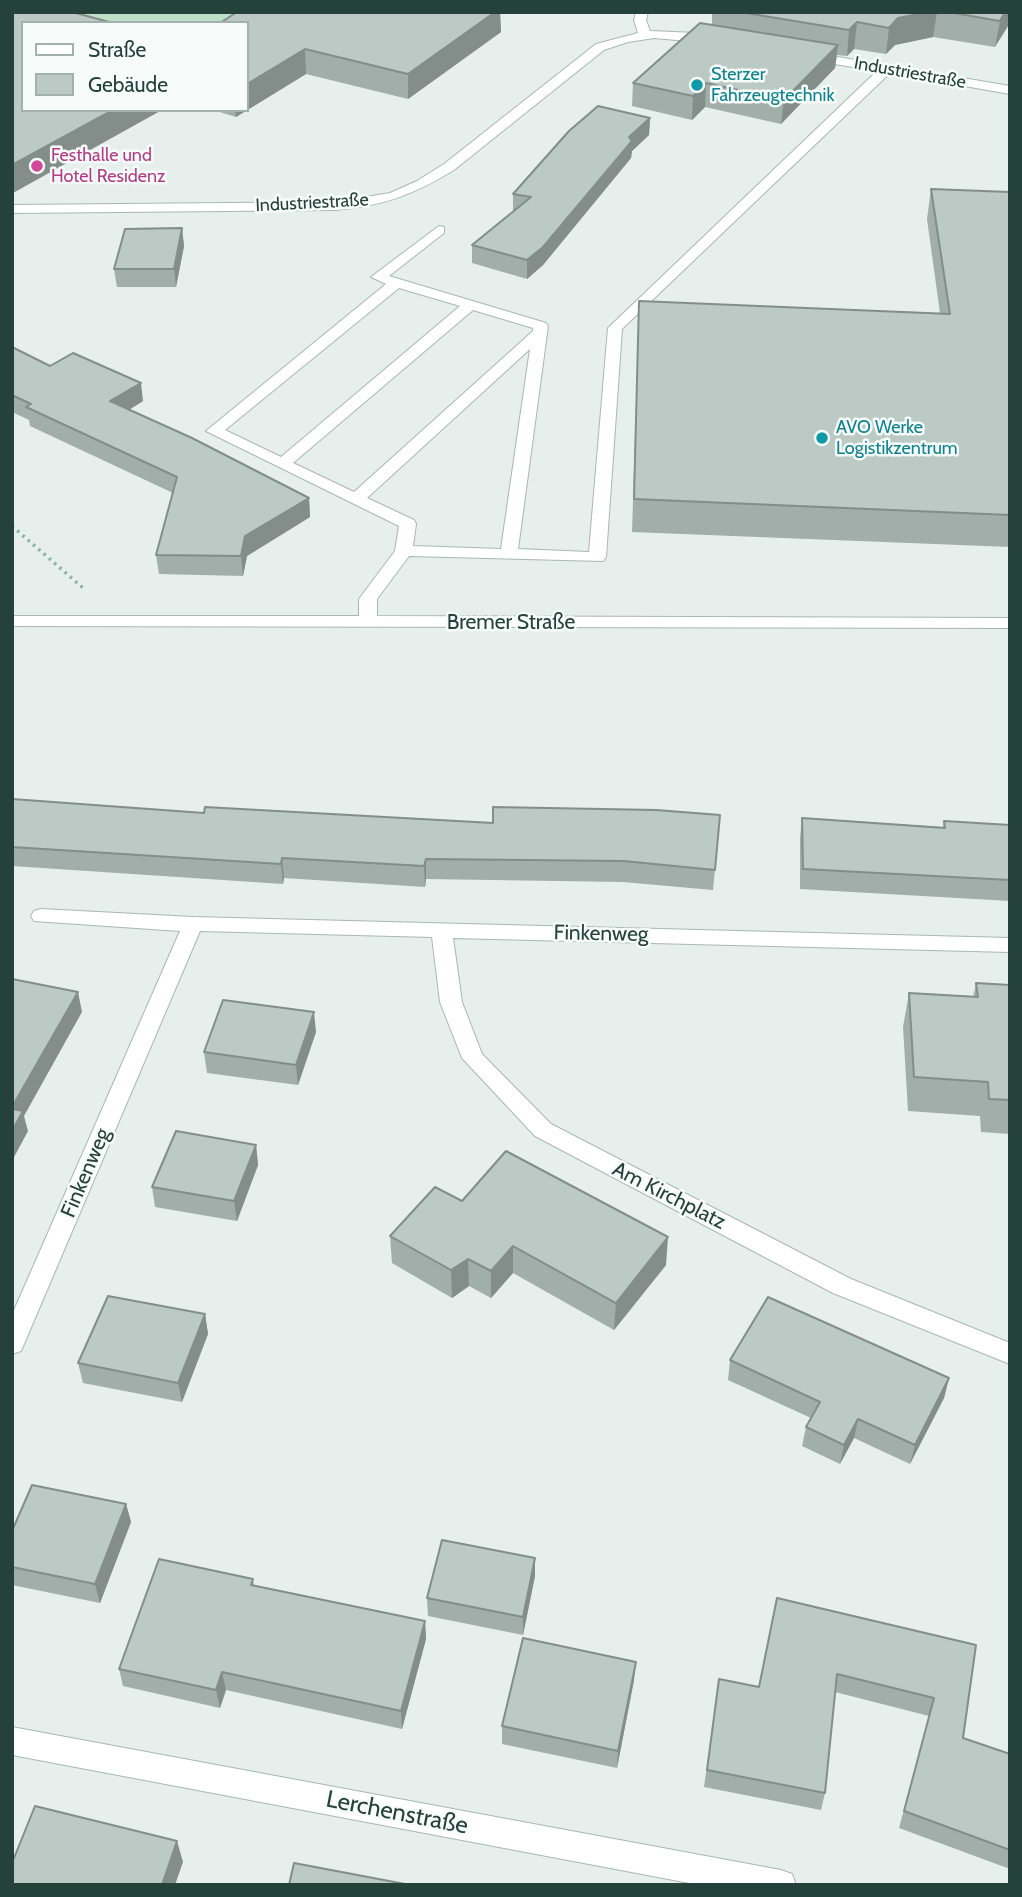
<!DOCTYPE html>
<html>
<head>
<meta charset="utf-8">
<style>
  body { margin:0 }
  #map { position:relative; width:1022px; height:1897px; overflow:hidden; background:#e6efeb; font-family:Cabin,sans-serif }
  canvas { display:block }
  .frame { position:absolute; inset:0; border:14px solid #24423a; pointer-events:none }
  .legend { position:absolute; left:21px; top:21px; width:228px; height:91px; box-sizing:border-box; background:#f7fbf9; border:2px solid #a3b1ad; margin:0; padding:9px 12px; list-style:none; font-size:21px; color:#24423a }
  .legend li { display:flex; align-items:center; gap:14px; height:35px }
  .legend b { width:35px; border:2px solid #a3b1ad }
</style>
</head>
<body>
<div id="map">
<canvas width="1022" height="1897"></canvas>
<div class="frame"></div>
<ul class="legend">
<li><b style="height:9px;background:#fff"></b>Straße</li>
<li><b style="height:19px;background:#bbcac4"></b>Gebäude</li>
</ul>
</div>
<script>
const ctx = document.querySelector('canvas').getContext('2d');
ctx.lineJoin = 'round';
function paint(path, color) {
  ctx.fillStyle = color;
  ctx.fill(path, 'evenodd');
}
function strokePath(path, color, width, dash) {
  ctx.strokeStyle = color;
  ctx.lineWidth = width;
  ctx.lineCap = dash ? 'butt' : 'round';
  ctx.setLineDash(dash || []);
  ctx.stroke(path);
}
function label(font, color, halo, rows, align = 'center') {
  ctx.font = font + ' Cabin,sans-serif';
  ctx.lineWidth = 5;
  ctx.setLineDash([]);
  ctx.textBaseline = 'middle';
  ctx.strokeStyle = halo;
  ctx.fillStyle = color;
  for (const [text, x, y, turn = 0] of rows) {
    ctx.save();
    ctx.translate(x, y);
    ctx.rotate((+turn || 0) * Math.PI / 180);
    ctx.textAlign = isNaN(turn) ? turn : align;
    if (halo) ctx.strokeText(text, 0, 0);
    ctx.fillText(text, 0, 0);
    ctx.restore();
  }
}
paint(new Path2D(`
  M260,12L238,23H74L38,13Z`), '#bfe0c8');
const minor = new Path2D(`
  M636,12H648L646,20L650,31L697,33L717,39L711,43L654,38L628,42L604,50L454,170C413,195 383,206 335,210L12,213V205L335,202L390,193L417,181L444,164L596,44L638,33L634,20Z
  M808,52L1010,86V94L890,73L622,329L606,557L603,561L409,556L377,599V616L1010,618V628L12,626V616H359V599L395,551L399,526L206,431L386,284L371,277L439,226L444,227V233L389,276L546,323L548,326L518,549L589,552L608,328L877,71L804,59V53ZM399,288L460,306L281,457L225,430ZM473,310L533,328V331L354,492L293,463ZM530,349L501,549L413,546L416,524L414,520L367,498Z
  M41,909L193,917L1010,938V952L453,938L462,1002L482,1054L551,1124L851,1279L1010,1343V1364L833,1293L535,1136L462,1058L440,1002L432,937L200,931L24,1344L21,1351L12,1354V1315L180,931L34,921L31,916L34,911Z
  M12,1727L781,1870L792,1874L796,1885H700L12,1755Z`);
strokePath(minor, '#a8b8b2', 2);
strokePath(new Path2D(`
  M12,526L83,588`), '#86b3a5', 3.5, [2.5, 4.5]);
paint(minor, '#fff');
paint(new Path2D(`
  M237,12H500L501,32L408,99L306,74L236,117L213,110H247Z
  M712,12H1010L995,47L933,37L895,45L886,54L854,49L847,56L837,55L835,68L781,124L705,107L692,120L632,106L633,83L712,24Z
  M650,118L649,135L632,151L631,158L543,265L527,279L472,263V245L513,212V194Z
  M931,189L1010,192V547L632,532L639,301L940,313L927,219Z
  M182,228L184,246L176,287H117L114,269Z
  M12,347L50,366L143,401L129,410L309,498L310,517L247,556L243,576L159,574L156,555L173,493L30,426L29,420L12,412Z
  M12,799L204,813L493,823L720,815L713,890L623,882L426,879L425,887L284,878L283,884L12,866Z
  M802,818L943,827L944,821L1010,825V901L800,889V838Z
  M976,983L1010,985V1134L981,1132L980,1116L908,1111L903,1027L909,993L973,997Z
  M316,1032L298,1085L207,1073L204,1052Z
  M256,1145L258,1165L237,1221L155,1207L152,1187Z
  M462,1201L666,1265L614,1330L513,1273L491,1298L469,1286L452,1298L392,1263L390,1236Z
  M205,1314L208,1334L182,1402L83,1383L78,1363Z
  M730,1360L949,1378L944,1398L910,1464L854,1438L840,1464L802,1446L806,1427L811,1418L728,1380Z
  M126,1504L131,1522L100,1603L12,1585V1531Z
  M535,1576L523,1635L428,1616L427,1598Z
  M253,1579L254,1586L425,1621L426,1639L402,1729L226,1690L220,1708L123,1686L119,1669Z
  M976,1645L963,1738L1010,1754V1869L899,1828L929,1716L835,1692L825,1793L821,1810L704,1787L719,1679L759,1687Z
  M634,1680L617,1768L502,1744V1726Z`), '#a1aea9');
paint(new Path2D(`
  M495,12H500L501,32L408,99V74Z
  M928,12H937L933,37L895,45L886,54L889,28L898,18Z
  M1005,12H1010V23L995,47L1000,21Z
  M857,22L854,49L847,56L849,30Z
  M838,45L835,68L781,124L784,100Z
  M305,49L306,74L236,117L235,110H247V84Z
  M706,83L705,107L692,120L693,96Z
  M113,110H162L13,193L12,165Z
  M650,118L649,135L632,151L631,158L543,265L527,279V260L629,137Z
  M182,228L184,246L176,287L174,269Z
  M141,383L143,401L112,420L110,401Z
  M309,498L310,517L247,556L243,576L241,556L245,536Z
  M282,858L284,878L283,884L281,864Z
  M426,859V879L425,887L424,866Z
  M78,992L82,1012L24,1116L28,1131L12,1161V1107Z
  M314,1012L316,1032L298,1085L296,1065Z
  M256,1145L258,1165L237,1221L234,1201Z
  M668,1237L666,1265L614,1330L616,1303Z
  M513,1246V1273L491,1298V1271Z
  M468,1259L469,1286L452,1298L451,1270Z
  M205,1314L208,1334L182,1402L178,1383Z
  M949,1378L944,1398L910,1464L915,1445Z
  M858,1419L854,1438L840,1464L844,1445Z
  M126,1504L131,1522L100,1603L95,1584Z
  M535,1558V1576L523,1635V1617Z
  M425,1621L426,1639L402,1729L401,1711Z
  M636,1662L634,1680L617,1768L618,1751Z
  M222,1672L226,1690L220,1708L216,1690Z
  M177,1841L183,1862L175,1885H162Z`), '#838d89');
const building = new Path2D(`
  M12,12H72L113,23H23V110H113L12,165Z
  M237,12H495L408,74L305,49L247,84V23H220Z
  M740,12H928L898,18L889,28L857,22L849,30Z
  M948,12H1005L1000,21Z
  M700,23L838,45L784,100L706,83L693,96L633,83Z
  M598,106L650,118L629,137L632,141L543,247L527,260L472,245L531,197L513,194L569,131Z
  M931,189L1010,192V515L634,499L639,301L950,314Z
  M182,228L174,269H114L125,229Z
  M12,347L50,366L73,353L141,383L110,401L192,438L309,498L245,536L241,556L156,555L177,477L26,407L31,404L12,395Z
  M12,799L204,813L205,807L493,823V807L656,810L720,815L715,870L624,861L426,859L424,866L282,858L281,864L12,847Z
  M802,818L945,828L944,821L1010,825V880L803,869Z
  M12,979L78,992L12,1107Z
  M976,983L1010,985V1100L989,1099L988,1082L914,1077L909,993L978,997Z
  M223,1000L314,1012L296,1065L204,1052Z
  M12,1109L23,1111L12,1131Z
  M176,1131L256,1145L234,1201L152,1187Z
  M506,1151L668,1237L616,1303L513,1246L491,1271L468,1259L451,1270L390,1236L435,1187L462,1201Z
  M108,1296L205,1314L178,1383L78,1363Z
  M768,1297L949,1378L915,1445L858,1419L844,1445L806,1427L820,1402L730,1360Z
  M32,1485L126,1504L95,1584L12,1567V1531Z
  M442,1540L535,1558L523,1617L427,1598Z
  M159,1559L253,1579L251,1585L425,1621L401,1711L222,1672L216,1690L119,1669Z
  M777,1598L976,1645L963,1738L1010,1754V1850L904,1811L934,1698L837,1674L825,1793L707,1770L719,1679L759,1687Z
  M523,1638L636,1662L618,1751L502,1726Z
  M35,1806L177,1841L162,1885H12V1863Z
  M294,1863L405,1884L289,1885Z`);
paint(building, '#bbcac4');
strokePath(building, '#838d89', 2);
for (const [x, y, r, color] of [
  [697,85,7,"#0f9aa8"],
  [37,166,7,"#d1479c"],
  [822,438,7,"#0f9aa8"]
]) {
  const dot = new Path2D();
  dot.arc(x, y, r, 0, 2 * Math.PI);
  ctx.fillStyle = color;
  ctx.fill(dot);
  strokePath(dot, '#f7fbf9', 2.5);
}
label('18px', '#24423a', '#f7fbf9', [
  ["Industriestraße",910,73,10],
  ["Industriestraße",312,203,-3]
]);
label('18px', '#0d838f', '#f7fbf9', [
  ["Sterzer",711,75],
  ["Fahrzeugtechnik",711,96],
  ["AVO Werke",836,428],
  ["Logistikzentrum",836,449]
], 'left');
label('18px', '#b23c85', '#f7fbf9', [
  ["Festhalle und",51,156],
  ["Hotel Residenz",51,177]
], 'left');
label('21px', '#24423a', '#f7fbf9', [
  ["Bremer Straße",511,623],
  ["Finkenweg",601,934,1],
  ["Finkenweg",86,1173,-67],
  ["Am Kirchplatz",669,1196,27]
]);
label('24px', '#24423a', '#f7fbf9', [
  ["Lerchenstraße",397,1813,11]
]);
</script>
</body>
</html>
